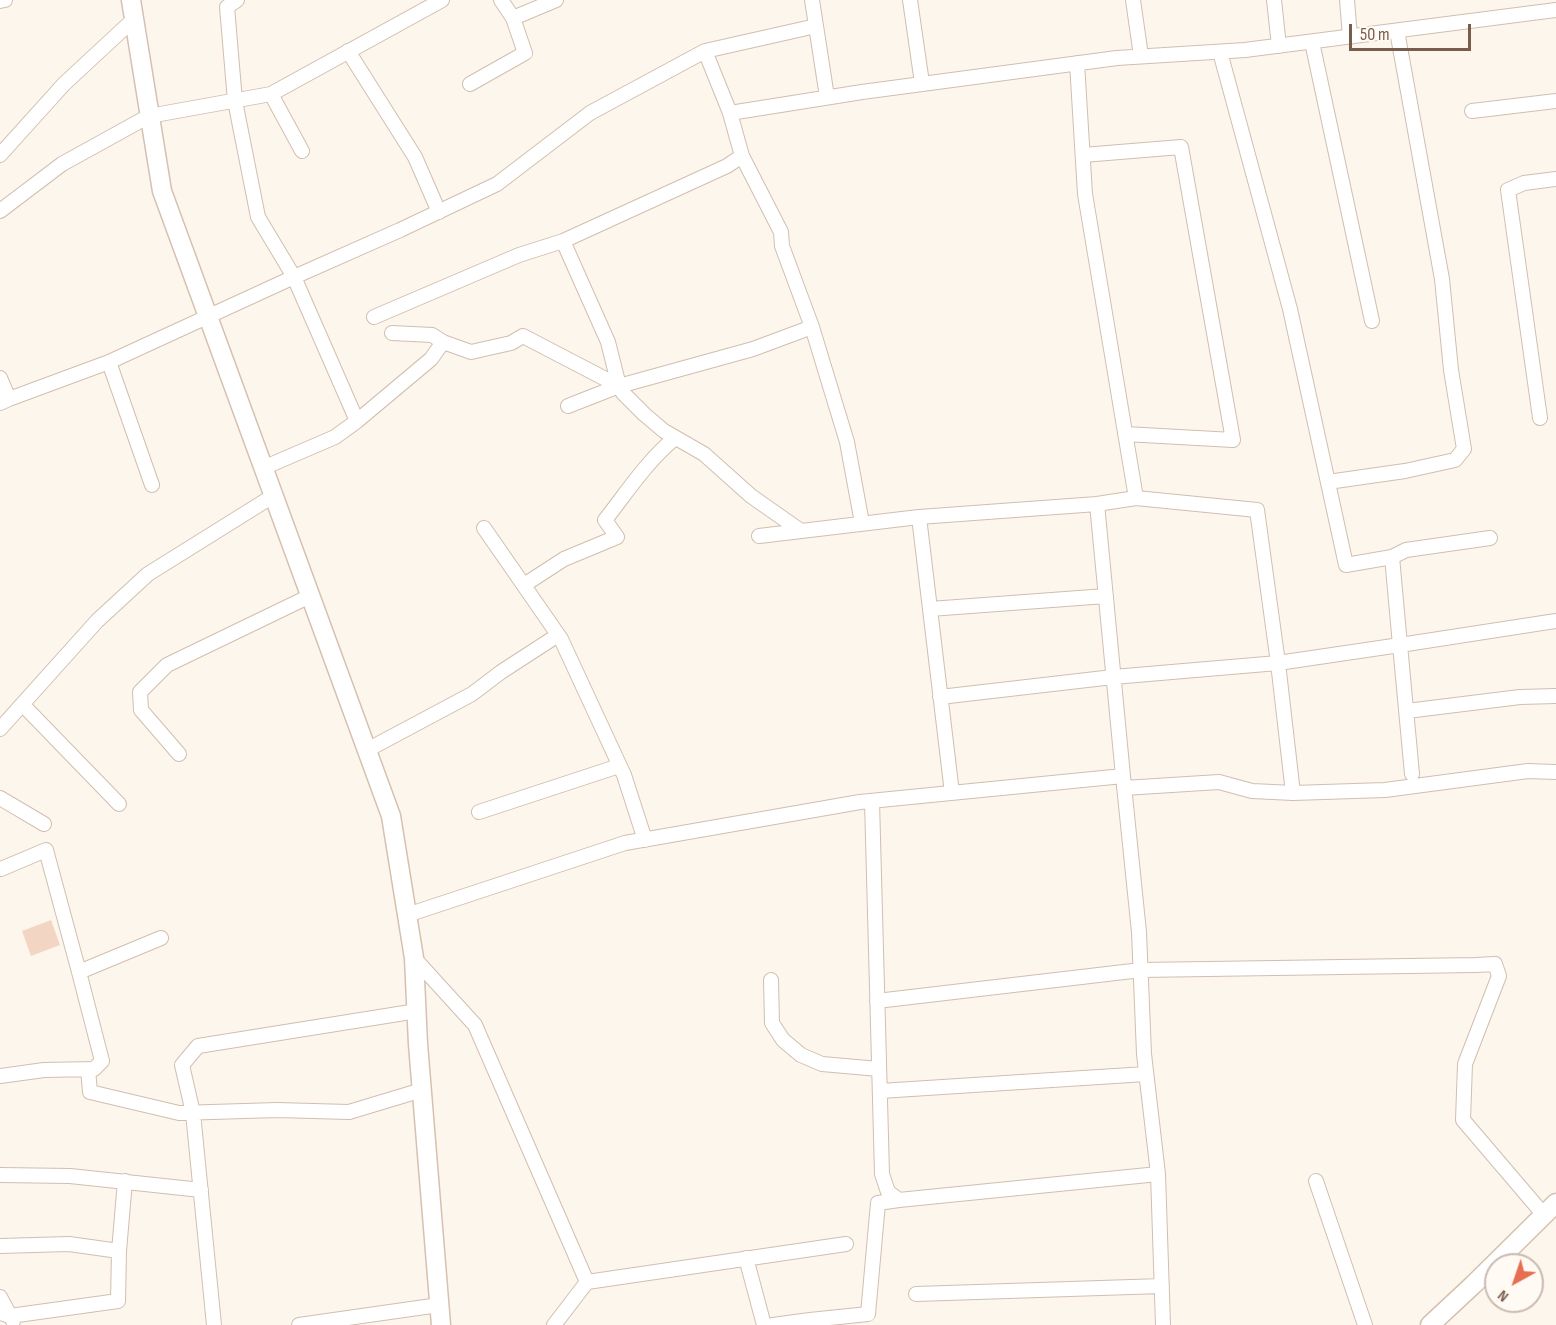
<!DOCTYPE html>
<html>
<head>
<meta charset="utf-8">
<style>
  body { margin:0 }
  #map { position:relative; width:1556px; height:1325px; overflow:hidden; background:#fdf6ec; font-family:"Sofia Sans Condensed",sans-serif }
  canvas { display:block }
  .north { position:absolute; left:1484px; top:1253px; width:60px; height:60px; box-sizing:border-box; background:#fffaf3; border:2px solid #cabbb1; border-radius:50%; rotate:220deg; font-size:16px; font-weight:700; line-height:24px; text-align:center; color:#7a5c4d }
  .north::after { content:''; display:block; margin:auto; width:21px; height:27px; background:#e76f51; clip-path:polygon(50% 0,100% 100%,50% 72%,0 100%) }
  .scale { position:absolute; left:1349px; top:24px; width:122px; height:27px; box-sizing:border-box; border:3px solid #7a5c4d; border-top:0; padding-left:8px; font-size:18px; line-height:21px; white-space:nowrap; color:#7a5c4d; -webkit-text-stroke:4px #fffaf3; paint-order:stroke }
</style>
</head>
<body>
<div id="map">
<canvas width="1556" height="1325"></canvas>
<div class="north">N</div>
<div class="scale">50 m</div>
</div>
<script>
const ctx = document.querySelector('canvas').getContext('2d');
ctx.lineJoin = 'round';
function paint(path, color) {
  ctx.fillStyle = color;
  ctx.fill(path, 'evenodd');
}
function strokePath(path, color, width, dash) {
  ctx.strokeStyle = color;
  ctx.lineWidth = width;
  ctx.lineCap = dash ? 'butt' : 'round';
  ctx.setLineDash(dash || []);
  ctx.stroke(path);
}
paint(new Path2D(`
  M51,920L60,945L31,956L22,931Z`), '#f3d5c3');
const street = new Path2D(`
  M237,0L227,7L235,101L258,217L294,277L357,421
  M812,0L827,97
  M910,0L922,83
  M1133,0L1141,56
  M1274,0L1279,46
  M1347,0L1350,37
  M0,1L5,0
  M513,18L556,0
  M1312,42L1372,321
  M348,51L415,157L439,212
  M705,51L816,26
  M1077,63L1085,194L1136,498L1097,504L1123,776L1139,932L1144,1054L1158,1174L1163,1325
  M470,84L525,53L513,18L501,0
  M271,94L302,151
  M1472,111L1556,101
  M730,113L742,156L781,232L782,246L812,327L847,442L862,523
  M0,155L64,84L134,19
  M1083,155L1181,147L1233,440L1125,434
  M0,211L62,164L149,116L271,94L442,0
  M563,241L608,342L619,386L623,393L644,414L664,431L704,454L751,496L801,531
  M374,317L519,255L563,241L727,166L742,156
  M392,333L432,335L443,342L471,352L511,343L523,336L619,386
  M109,362L152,485
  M0,378L9,399
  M0,403L9,399L109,362L294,277L400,230L497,184L590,113L705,51L730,113L862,92L1117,58L1245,50L1556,10
  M568,406L619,386L753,349L812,327
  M1540,418L1508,190L1524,183L1556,179
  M263,468L335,437L357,421L431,359L443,342
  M1328,482L1405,471L1455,460L1464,449L1451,370L1442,279L1397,31
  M1136,498L1257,510L1278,663L1293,793
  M919,517L952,793
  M484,528L561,639L624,775L645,840
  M759,536L919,517L1097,504
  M1392,557L1406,550L1490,538
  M524,585L564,559L617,537L605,520C627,492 647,461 675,438
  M930,609L1106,596
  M940,697L1113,677L1278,663L1400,645L1392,557L1346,565L1290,309L1220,52
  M23,705L119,804
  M1407,711L1520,697L1556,696
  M0,729L97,621L148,574L273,496
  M367,750L472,694L501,672L558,635
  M179,754L141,710L140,692L167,665L310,596
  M1412,774L1400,645L1556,621
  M1124,788L1219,782L1252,791L1293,793L1385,790L1528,771L1556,772
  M0,798L44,824
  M872,801L882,1174L888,1192L899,1200L1158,1174
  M479,812L619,766
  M1,869L46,850L79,972L161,938
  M407,915L625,843L860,802L1123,776
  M414,958L475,1025L587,1282
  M771,980L772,1023L783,1040L801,1055L822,1064L879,1069
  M877,1001L1141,970L1476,965L1495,964L1499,976L1465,1064L1463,1120L1544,1215
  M88,1069L90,1092L179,1113L277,1110L349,1112L422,1090
  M0,1076L44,1070L94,1069L102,1061L79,972
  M880,1091L1146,1074
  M0,1175L70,1176L201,1190
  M1316,1181L1365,1325
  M0,1246L69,1244L119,1251
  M746,1258L764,1325
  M916,1294L1162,1286
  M0,1297L13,1321
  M0,1313L10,1316L118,1301L119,1251L125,1181
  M214,1325L193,1113L182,1065L198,1046L417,1011
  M299,1325L439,1305
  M554,1325L587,1282L846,1244
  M773,1325L810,1320
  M810,1325V1320L868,1314L878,1203L899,1200`);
const secondary = new Path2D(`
  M131,0L162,191L391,816L414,958L418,1044L441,1325
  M1430,1325L1474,1284L1556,1203`);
strokePath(street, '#d1beb0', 16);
strokePath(secondary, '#d6c0b0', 21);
strokePath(street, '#fff', 14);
strokePath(secondary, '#fff', 18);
</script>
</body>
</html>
